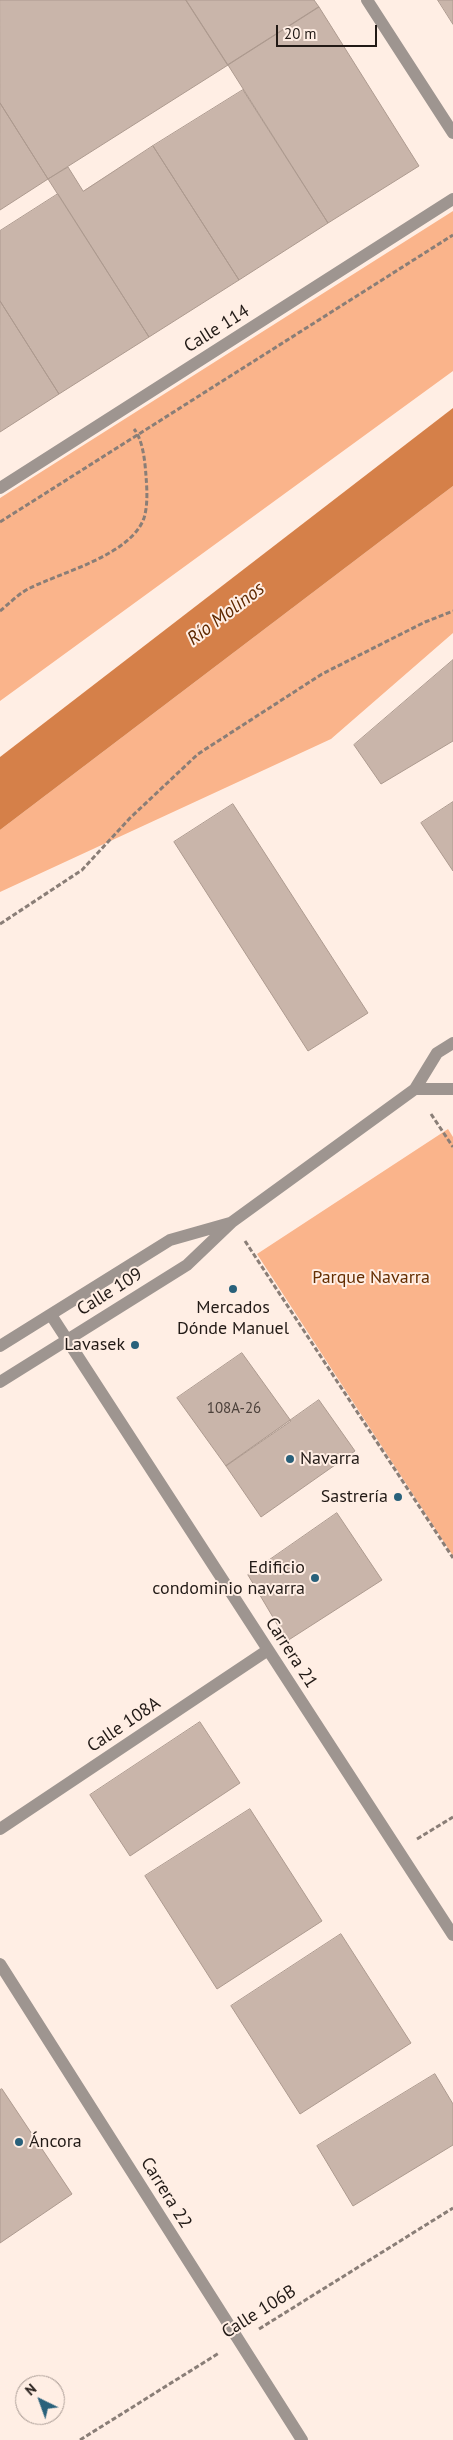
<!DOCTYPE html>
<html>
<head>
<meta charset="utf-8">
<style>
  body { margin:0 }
  #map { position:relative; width:453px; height:2440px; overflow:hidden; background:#ffeee4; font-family:"PT Sans",sans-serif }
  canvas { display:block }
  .north { position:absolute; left:15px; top:2375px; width:50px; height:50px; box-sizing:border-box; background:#ffeee4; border:1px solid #a79992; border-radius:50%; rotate:318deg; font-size:14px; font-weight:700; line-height:20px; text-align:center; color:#221a16 }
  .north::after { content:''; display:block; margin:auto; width:18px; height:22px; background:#29617b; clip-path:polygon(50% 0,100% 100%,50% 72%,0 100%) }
  .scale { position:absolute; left:276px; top:25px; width:101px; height:22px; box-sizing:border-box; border:2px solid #221a16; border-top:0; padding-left:6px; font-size:15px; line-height:18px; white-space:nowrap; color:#221a16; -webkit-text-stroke:4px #ffeee4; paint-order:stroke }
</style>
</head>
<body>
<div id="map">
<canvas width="453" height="2440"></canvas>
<div class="north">N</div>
<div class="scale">20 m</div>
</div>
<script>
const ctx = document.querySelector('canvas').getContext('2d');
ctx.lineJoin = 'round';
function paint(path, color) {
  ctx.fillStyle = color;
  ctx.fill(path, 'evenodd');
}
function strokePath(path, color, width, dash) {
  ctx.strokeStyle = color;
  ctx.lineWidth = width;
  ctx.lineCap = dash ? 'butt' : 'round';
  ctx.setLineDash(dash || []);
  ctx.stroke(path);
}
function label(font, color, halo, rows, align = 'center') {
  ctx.font = font + ' "PT Sans",sans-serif';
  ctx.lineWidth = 4;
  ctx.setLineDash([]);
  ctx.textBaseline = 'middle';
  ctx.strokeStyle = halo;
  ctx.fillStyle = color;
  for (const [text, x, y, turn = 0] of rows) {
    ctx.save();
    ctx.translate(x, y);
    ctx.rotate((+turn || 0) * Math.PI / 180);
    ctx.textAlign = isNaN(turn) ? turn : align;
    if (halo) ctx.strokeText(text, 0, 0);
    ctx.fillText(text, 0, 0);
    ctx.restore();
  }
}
paint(new Path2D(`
  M453,211V371L0,701V498Z
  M453,486V633L331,739L0,892V830Z
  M448,1129L453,1137V1556L257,1254Z`), '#fab48b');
paint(new Path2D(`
  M453,408V486L0,830V757Z`), '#d58049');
const building = new Path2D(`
  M0,0H186L228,65L48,179L0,103Z
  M186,0H314L319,7L228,65Z
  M438,0H453V24Z
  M319,7L419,166L328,223L228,65Z
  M243,90L328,223L239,280L153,146Z
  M0,103L48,179L0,210Z
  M153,146L239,280L149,337L48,179L68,167L83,191Z
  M58,194L149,337L59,394L0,301V231Z
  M0,301L59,394L0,432Z
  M453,660V741L381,784L354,745Z
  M453,802V871L421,823Z
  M233,804L368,1013L308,1051L174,842Z
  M242,1353L291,1421L226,1466L177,1398Z
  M319,1400L355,1451L261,1517L226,1466Z
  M337,1513L382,1580L287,1641L248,1575Z
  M200,1722L240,1783L130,1856L90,1795Z
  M250,1809L322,1921L217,1989L145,1876Z
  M341,1934L411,2043L300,2114L231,2006Z
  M435,2074L453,2104V2145L353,2206L317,2146Z
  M2,2089L72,2194L0,2243V2090Z`);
paint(building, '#c9b5aa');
strokePath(building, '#ad9a8f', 1);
strokePath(new Path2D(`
  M0,522L453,235
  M0,611C9,604 19,593 30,588C62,572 131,555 144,518C148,505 147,489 146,476C145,462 143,440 134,429
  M0,924L82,870L130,818L198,754L322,674L425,622L453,611
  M431,1114L453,1147
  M245,1241L453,1558
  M417,1839L453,1817
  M259,2329L453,2208
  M80,2440L219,2353`), '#8a7e77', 3, [5, 2.5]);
strokePath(new Path2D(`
  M367,0L453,133
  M0,488L453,199
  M415,1089H453
  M51,1315L453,1935
  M0,1346L170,1240L230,1223
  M0,1382L187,1265L232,1222L415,1089L437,1053L453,1043
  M0,1829L268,1650
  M0,1964L302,2440`), '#9e9590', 12);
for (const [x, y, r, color] of [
  [233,1289,5,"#29617b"],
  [135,1345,5,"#29617b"],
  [290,1459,5,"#29617b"],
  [398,1497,5,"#29617b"],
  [315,1578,5,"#29617b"],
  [19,2142,5,"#29617b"]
]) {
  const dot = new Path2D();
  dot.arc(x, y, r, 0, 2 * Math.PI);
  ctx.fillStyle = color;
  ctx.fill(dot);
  strokePath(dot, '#ffeee4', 2);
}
label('15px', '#4c413b', null, [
  ["108A-26",234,1409]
]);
label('18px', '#221a16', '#ffeee4', [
  ["Calle 114",217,329,-32],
  ["Calle 109",110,1292,-32],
  ["Carrera 21",291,1653,57],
  ["Calle 108A",124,1725,-34],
  ["Carrera 22",166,2193,58],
  ["Calle 106B",259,2312,-32]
]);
label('18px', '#642d01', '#ffeee4', [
  ["Parque Navarra",371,1278]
]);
label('18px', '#221a16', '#ffeee4', [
  ["Mercados",233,1308,"center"],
  ["Dónde Manuel",233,1329,"center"],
  ["Lavasek",125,1345],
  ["Navarra",300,1459,"left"],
  ["Sastrería",388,1497],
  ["Edificio",305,1568],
  ["condominio navarra",305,1589],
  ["Áncora",29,2142,"left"]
], 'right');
label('italic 19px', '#602900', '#ffeee4', [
  ["Río Molinos",226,614,-37]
]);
</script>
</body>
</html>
